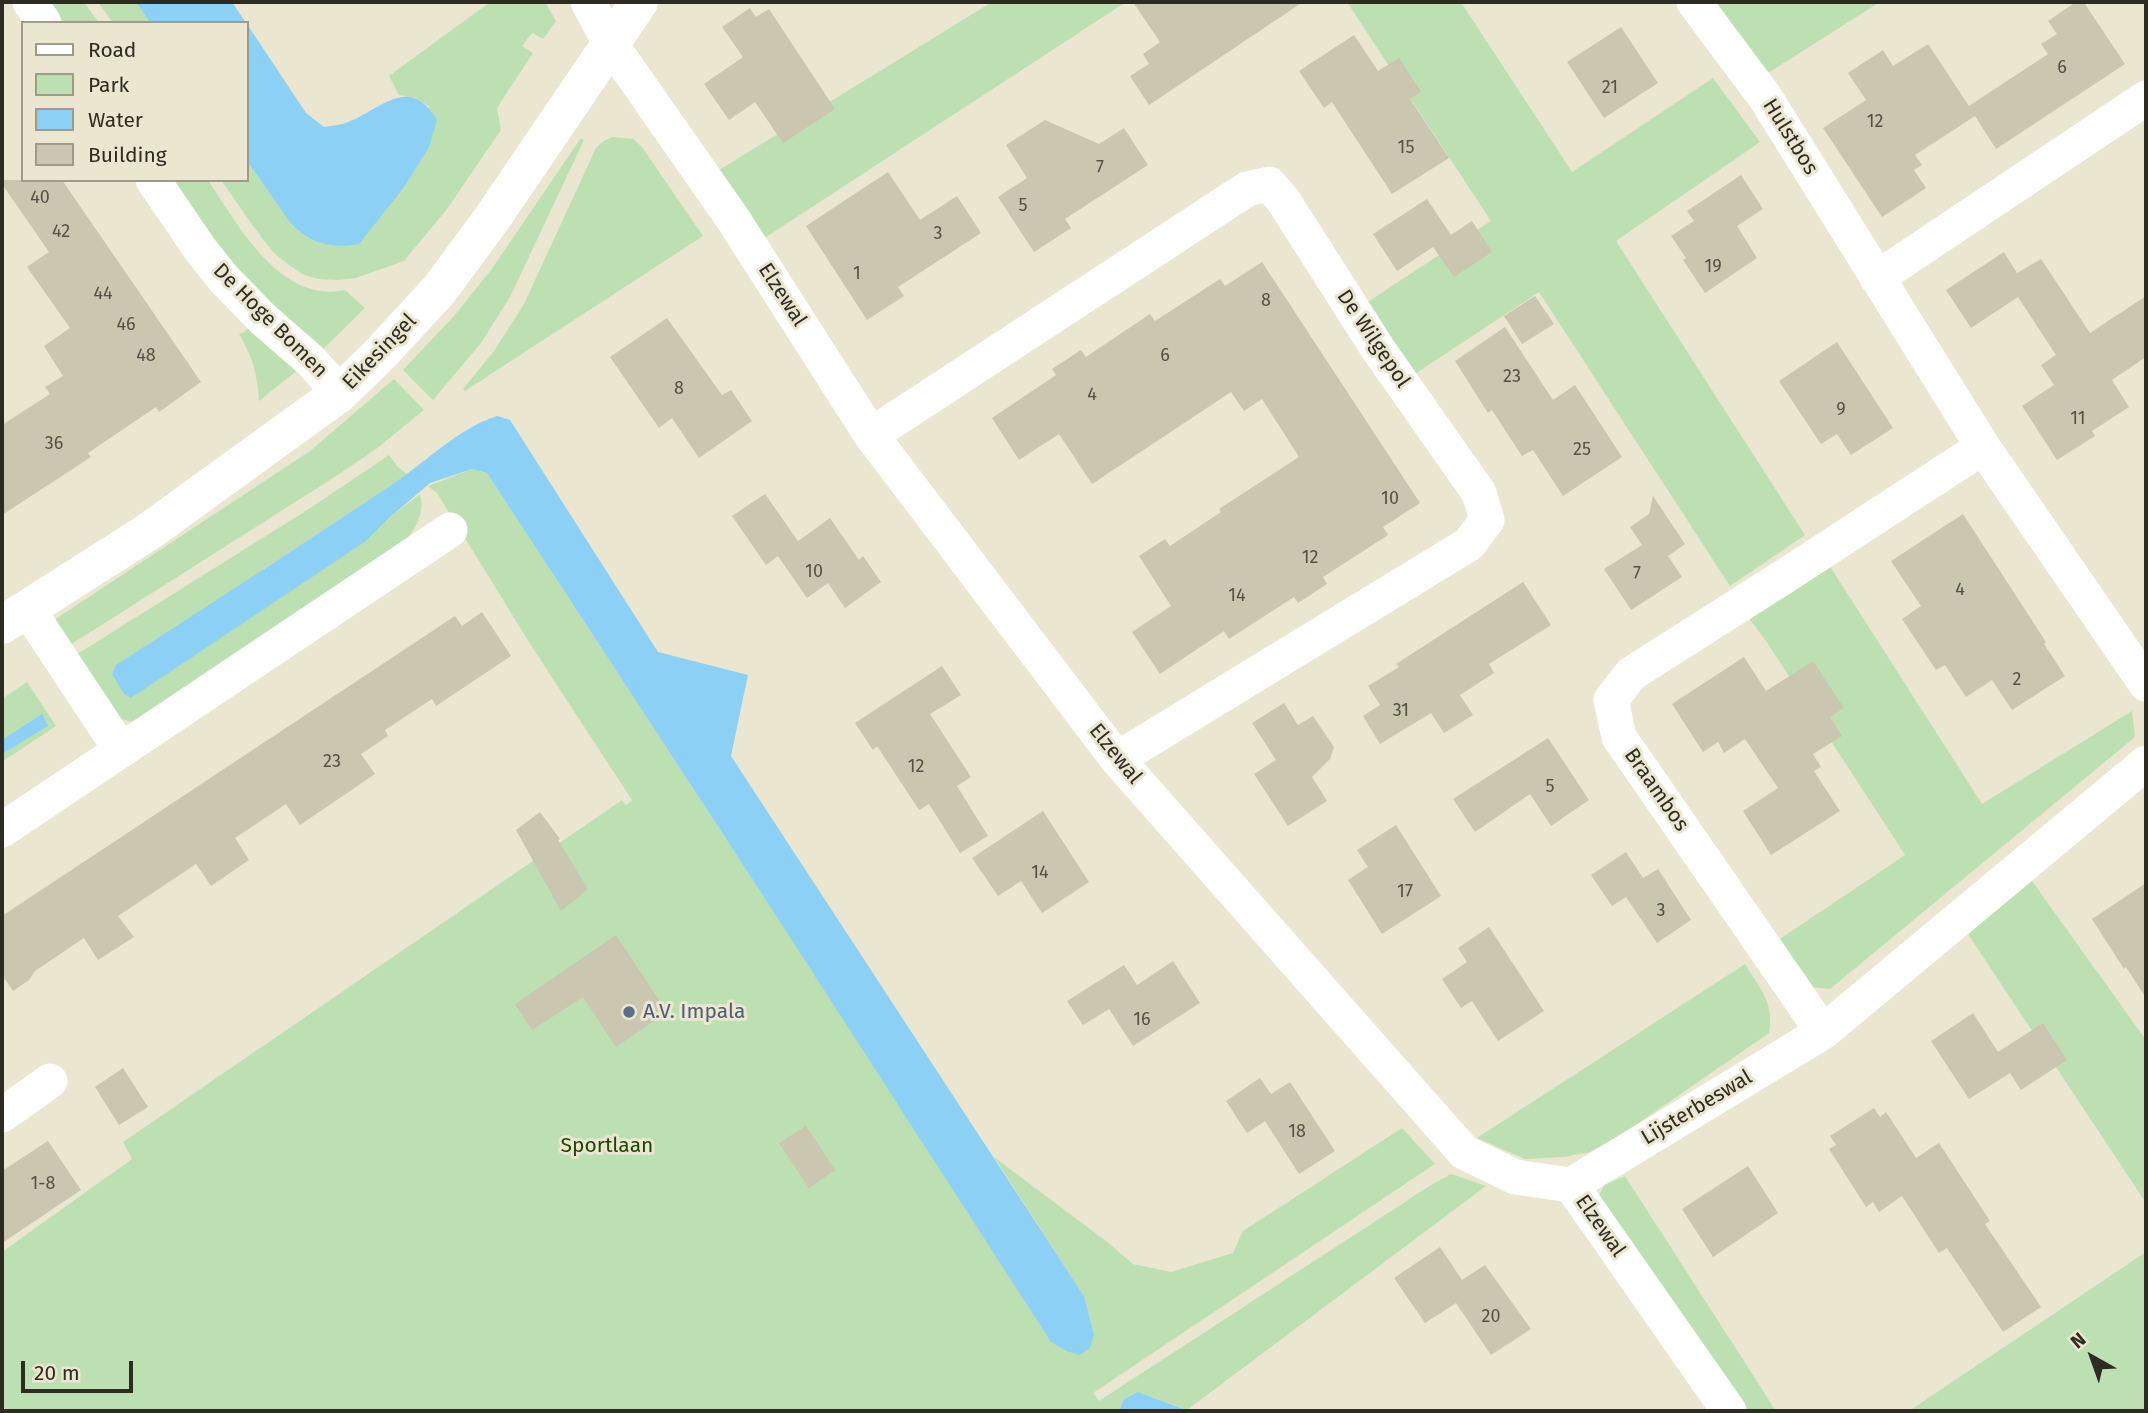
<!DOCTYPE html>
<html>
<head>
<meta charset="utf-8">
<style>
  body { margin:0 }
  #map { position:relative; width:2148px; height:1413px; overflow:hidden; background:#eae6cf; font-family:"Fira Sans",sans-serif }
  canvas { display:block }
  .frame { position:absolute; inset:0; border:4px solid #2d2b22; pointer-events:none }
  .legend { position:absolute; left:21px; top:21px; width:228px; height:161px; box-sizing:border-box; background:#eae6cf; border:2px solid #9e9b8a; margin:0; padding:9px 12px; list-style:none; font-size:21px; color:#2d2b22 }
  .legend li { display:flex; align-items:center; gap:14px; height:35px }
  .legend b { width:35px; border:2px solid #9e9b8a }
  .north { position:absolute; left:2057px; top:1322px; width:70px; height:70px; -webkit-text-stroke:5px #eae6cf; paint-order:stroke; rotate:320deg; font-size:19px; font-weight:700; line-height:28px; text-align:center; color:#2d2b22 }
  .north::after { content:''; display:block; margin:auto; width:24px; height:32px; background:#2d2b22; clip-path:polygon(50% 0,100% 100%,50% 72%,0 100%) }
  .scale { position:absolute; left:21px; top:1361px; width:112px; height:32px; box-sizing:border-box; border:4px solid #2d2b22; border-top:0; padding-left:9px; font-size:21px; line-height:24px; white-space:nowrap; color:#2d2b22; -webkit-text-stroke:5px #eae6cf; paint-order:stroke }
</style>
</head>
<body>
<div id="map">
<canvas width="2148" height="1413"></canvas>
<div class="frame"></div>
<ul class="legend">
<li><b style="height:9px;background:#fff"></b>Road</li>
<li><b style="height:19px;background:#bde0b2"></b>Park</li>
<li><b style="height:19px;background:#8cd1f5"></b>Water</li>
<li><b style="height:19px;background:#cac6af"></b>Building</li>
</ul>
<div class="north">N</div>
<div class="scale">20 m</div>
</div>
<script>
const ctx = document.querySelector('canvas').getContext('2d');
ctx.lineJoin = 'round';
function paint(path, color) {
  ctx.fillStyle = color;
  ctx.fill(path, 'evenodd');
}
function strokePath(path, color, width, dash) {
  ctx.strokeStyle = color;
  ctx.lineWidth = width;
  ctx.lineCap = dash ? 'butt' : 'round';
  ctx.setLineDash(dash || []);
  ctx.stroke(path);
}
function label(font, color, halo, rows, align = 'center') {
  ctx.font = font + ' "Fira Sans",sans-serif';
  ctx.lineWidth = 6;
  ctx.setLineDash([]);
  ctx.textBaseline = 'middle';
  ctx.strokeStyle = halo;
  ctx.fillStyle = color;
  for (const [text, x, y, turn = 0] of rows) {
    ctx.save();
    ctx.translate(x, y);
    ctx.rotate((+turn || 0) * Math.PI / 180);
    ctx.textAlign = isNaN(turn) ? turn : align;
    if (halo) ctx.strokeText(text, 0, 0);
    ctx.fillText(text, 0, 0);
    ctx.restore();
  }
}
paint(new Path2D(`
  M47,2H84L99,23H62Z
  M98,2H136L150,23H113Z
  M490,2H545L556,21L543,39L532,33L522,46L533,53L497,108L501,130L447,209L404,261L356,278L338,280L319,279L304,275L289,265L275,254L261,237L221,180H247V161L291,224L300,232L430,107L416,98L399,95L389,76Z
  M992,2H1126L763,239L716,172Z
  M1347,2H1461L1572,172L1713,78L1760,142L1616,241L1805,535L1730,586L1539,292L1406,380L1357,309L1491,221Z
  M1705,2H1880L1757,80Z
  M612,137L633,139L642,147L703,236L465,391L463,389L494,351L524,304L596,148L604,141Z
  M581,138L584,140L510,297L481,343L433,400L403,370L454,316L491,270Z
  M170,180H208C238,225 280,304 345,290L365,308L321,351L226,260Z
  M250,327L299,369L259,401C258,376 252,355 239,334L243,333Z
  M394,379L424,410L376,449L330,480L70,645L54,620L310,451Z
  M389,455L398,467L408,475L262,570L366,541L389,518L420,494C427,520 408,536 394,556L137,723L122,719L112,712L74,656L312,507Z
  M472,469L487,473L762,894L1094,1334L1084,1296L994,1157L1106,1241L1133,1264L1171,1272L1233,1253L1243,1231L1402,1128L1435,1164L1093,1393L1099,1401L1431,1185L1451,1174L1486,1186L1187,1410L1138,1392L1124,1399L1119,1411H2V1252L132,1159L123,1142L622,800L626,805L632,800L534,650L437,493L428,486Z
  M1822,554L1982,804L2132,711L2135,737L1830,989L1812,987L1771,945L1905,855L1768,644L1743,610Z
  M27,682L56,726L2,762V699Z
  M2032,881L2146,1040V1203L1968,934Z
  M1745,964C1760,988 1775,1004 1769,1033L1627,1131L1590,1152L1563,1157L1525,1159L1477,1138Z
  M1625,1176L1776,1411H1745L1598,1198L1604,1185Z
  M2146,1252V1411H1909Z`), '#bde0b2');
paint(new Path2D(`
  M136,2H232L246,23H150Z
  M247,24L306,113L324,127C331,126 339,125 346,123C381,110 409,73 437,120L429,147L405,186L359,244C331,249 312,244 291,224L247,161Z
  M497,416L510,420L658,652L748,675L731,756L1084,1296L1094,1334L1090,1348L1080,1355L1066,1351L1051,1342L762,894L487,473L472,469L430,483L389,518L366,541L131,698L124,694L112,674L116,665C208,606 299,546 390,486C425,463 457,429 497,416Z
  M42,714L48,726L2,754V740Z
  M1138,1392L1189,1411H1119L1124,1399Z`), '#8cd1f5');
paint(new Path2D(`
  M1133,2H1303L1149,105L1130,76L1149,64L1143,54L1160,42Z
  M2073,4H2085L2125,64L1996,149L1975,116L1915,155L1922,165L1914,170L1926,188L1882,217L1823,128L1866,100L1848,73L1883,50L1893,66L1928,44L1969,106L2048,54L2041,44L2057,34L2048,21Z
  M750,8L756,17L769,9L835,109L783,143L755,102L729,120L704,84L743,57L722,27Z
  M1621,27L1658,83L1604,118L1567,62Z
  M1354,35L1378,71L1399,58L1421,92L1410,99L1449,158L1392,194L1332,102L1324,108L1299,71Z
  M1045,120L1099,144L1124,128L1148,165L1065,219L1071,228L1034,252L998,197L1027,178L1006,145Z
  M888,172L920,220L957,196L981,233L898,287L904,296L867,320L806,226Z
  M1741,175L1763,209L1737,226L1757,258L1705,293L1683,260L1686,258L1671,236L1694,221L1687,211Z
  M2,180H62L201,382L159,412L156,407L88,453L91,457L2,515V425L50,394L45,387L63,376L44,346L70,328L27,267L49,252L2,184Z
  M1427,199L1451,235L1472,221L1492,252L1454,277L1433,247L1397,271L1373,234Z
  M2004,252L2017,273L2041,259L2090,333L2146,296V357L2112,380L2129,407L2092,431L2095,436L2057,460L2022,406L2054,385L2041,365L2056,355L2018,297L1971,328L1946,290Z
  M1262,262L1420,503L1383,527L1388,535L1323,577L1327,584L1298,603L1294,597L1229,639L1224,631L1160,674L1132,632L1171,606L1139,556L1165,539L1170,546L1221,512L1219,509L1299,457L1262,399L1244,411L1231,392L1092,484L1059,434L1019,460L992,418L1056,375L1052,369L1081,350L1086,357L1150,314L1155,321L1220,279L1225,286Z
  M1535,296L1554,324L1522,344L1504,316Z
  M667,318L722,395L731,390L752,421L699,458L672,418L659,428L610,357Z
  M1505,327L1553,400L1575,385L1622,457L1563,496L1533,450L1522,456L1492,410L1488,413L1455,361Z
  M1837,342L1893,428L1851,455L1837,434L1821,444L1779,381Z
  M765,494L798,541L830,518L859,560L863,556L881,582L845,608L828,583L807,598L778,556L766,565L732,516Z
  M1653,496L1685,544L1668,556L1682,577L1631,610L1604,569L1642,545L1630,527L1649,514Z
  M1963,514L2046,642L2044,644L2065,676L2012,710L1992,680L1966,697L1945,665L1936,670L1902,619L1921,606L1891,561Z
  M1523,582L1551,625L1489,664L1494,673L1460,695L1473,715L1444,733L1431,713L1380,744L1363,716L1380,705L1368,686L1399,667L1396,664Z
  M482,612L511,656L436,706L432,699L385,730L388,736L361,754L375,774L300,825L286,804L235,838L249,860L211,886L196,864L118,916L134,937L98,960L84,938L35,971L29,980L13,991L2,975V916L455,616L462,626Z
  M1744,657L1766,691L1813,661L1844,708L1830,717L1842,736L1813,754L1821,767L1814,771L1840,811L1771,855L1743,811L1778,788L1745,739L1724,753L1718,742L1703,752L1672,704Z
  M942,666L961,695L930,714L971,777L957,786L988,836L960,853L929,804L919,810L877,746L873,750L855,723Z
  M1284,703L1298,725L1313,716L1334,747L1330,759L1312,777L1327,801L1288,826L1254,774L1276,760L1252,723Z
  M1548,738L1589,800L1551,826L1530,794L1475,832L1453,799Z
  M1043,811L1089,882L1042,913L1021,881L998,896L972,858Z
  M540,812L560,839L558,840L588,889L561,911L516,830Z
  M1396,825L1441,896L1382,934L1348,880L1368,867L1357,850Z
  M1626,852L1643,878L1658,869L1691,920L1657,943L1626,897L1612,906L1591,875Z
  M2146,883V998L2126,967L2124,969L2092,919Z
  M1489,927L1544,1011L1498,1041L1472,1001L1461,1008L1442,979L1467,962L1458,948Z
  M616,935L667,1012L616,1047L583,997L532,1030L515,1004Z
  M1173,961L1200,1003L1133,1046L1109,1009L1083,1025L1067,1001L1124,965L1137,985Z
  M1973,1013L1998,1052L2043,1023L2067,1060L2021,1090L2010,1073L1969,1099L1931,1041Z
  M123,1068L148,1107L119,1125L95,1087Z
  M1260,1078L1271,1094L1290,1082L1335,1151L1299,1174L1265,1121L1247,1133L1226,1101Z
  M1874,1108L1880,1117L1886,1112L1916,1158L1939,1143L1990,1221L1985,1224L2041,1307L2003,1332L1947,1248L1939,1253L1902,1196L1879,1212L1873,1202L1866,1207L1829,1149L1836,1145L1830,1136Z
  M806,1126L835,1170L809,1188L779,1143Z
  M48,1141L81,1190L2,1243V1171Z
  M1748,1166L1778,1213L1713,1257L1682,1209Z
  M1440,1247L1462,1280L1485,1265L1531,1329L1491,1355L1456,1303L1425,1323L1394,1278Z`), '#cac6af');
strokePath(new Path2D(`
  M30,2L44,23
  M588,2L610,43L733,219L871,435L1117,759L1464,1152L1515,1177L1571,1185L1729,1411
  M1694,2L1765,97L1983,447L2146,684
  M153,180L200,249L223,278L263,319L310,360L340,393
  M1877,278L2146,98
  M871,435L1247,189L1269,184L1283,200L1378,349L1479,493L1487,520L1469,544L1117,759
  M27,608L121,750
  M2,830L450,530
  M1823,1032L1619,737L1611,700L1631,674L1785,576L1983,447
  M2,1115L50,1081
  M1571,1185L1823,1032L2146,763`), '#fff', 35);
strokePath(new Path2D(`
  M2,625L148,532L340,393L380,354L440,289L493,217L639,2`), '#fff', 38);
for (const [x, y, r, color] of [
  [629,1012,7,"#5c6f8a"]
]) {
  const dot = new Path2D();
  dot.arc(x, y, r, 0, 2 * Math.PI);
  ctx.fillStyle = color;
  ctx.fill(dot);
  strokePath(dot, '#eae6cf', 2.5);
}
label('18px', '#545245', null, [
  ["6",2062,68],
  ["21",1610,88],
  ["12",1875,122],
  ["15",1406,148],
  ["7",1100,168],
  ["40",40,198],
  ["5",1023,206],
  ["42",61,232],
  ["3",938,234],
  ["19",1713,267],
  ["1",857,274],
  ["44",103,294],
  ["8",1266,301],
  ["46",126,325],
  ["48",146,356],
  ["6",1165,356],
  ["23",1512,377],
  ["8",679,389],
  ["4",1092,395],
  ["9",1841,410],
  ["11",2078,419],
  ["36",54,444],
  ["25",1582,450],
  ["10",1390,499],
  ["12",1310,558],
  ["10",814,572],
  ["7",1637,574],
  ["4",1960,590],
  ["14",1237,596],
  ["2",2017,680],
  ["31",1401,711],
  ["23",332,762],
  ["12",916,767],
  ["5",1550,787],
  ["14",1040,873],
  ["17",1405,892],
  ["3",1661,911],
  ["16",1142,1020],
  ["18",1297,1132],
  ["1-8",43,1184],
  ["20",1491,1317]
]);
label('21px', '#2d2b22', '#eae6cf', [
  ["Hulstbos",1790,137,58],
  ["Elzewal",782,295,57],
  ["De Hoge Bomen",270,321,45],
  ["De Wilgepol",1373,339,56],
  ["Eikesingel",380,352,-46],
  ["Elzewal",1115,754,51],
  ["Braambos",1656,790,55],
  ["Lijsterbeswal",1697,1108,-31],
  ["Elzewal",1600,1226,55]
]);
label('21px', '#4e5e75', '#eae6cf', [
  ["A.V. Impala",643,1012]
], 'left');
label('21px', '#184b00', '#eae6cf', [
  ["Sportlaan",607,1146]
]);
</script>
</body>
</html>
